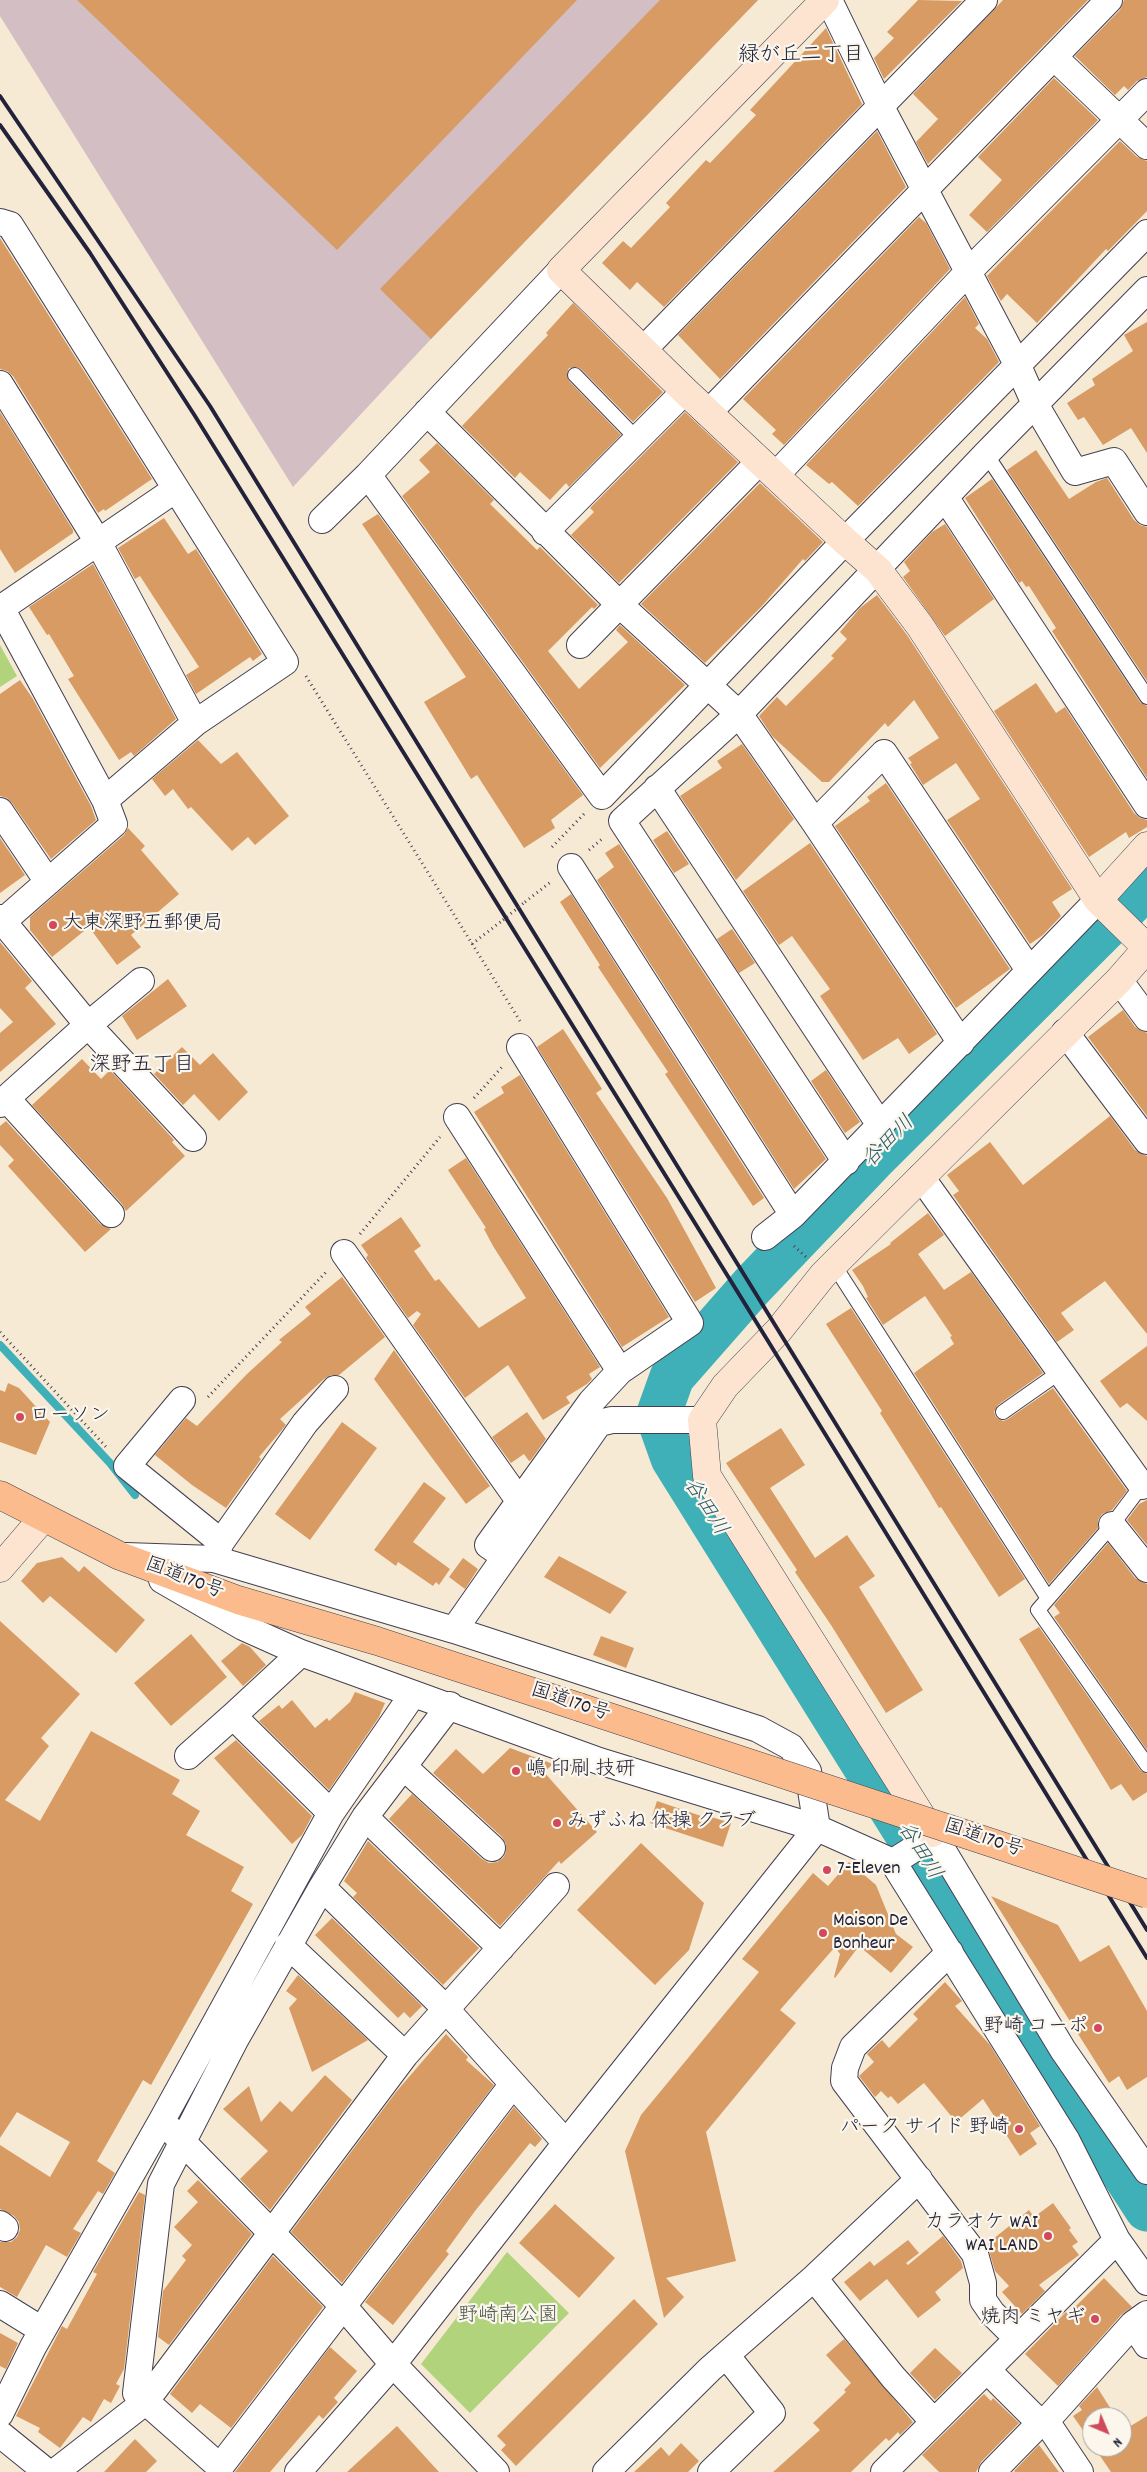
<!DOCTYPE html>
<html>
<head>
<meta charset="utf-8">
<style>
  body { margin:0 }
  #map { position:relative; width:1147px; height:2472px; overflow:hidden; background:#f7ead5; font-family:Dekko,sans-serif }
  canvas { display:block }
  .north { position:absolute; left:1082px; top:2407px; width:50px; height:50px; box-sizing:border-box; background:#fbf7ec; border:1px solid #a4a2a5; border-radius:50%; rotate:135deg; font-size:14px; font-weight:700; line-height:20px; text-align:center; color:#22223b }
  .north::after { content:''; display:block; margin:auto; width:18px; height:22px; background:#d1495b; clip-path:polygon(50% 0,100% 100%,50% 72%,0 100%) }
</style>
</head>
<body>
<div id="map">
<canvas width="1147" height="2472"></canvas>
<div class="north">N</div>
</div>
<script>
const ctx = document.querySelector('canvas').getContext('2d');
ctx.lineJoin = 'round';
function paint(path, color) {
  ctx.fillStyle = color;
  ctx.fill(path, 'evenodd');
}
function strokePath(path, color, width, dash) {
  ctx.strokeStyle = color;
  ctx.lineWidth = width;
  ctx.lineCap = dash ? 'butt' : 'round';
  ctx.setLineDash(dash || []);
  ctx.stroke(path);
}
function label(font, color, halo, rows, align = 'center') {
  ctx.font = font + ' Dekko,"Klee One",sans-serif';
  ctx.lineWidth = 4.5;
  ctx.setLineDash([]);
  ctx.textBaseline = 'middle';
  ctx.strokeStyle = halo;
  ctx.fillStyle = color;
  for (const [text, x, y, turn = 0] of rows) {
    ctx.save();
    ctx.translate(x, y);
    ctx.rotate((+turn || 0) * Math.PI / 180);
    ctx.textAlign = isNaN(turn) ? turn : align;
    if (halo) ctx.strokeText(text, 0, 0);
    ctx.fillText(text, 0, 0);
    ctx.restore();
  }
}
paint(new Path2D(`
  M0,0H758L431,339L293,487L0,16Z`), '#d2bec3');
paint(new Path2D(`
  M0,645L17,676L0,687Z
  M507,2252L569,2313L470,2413L421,2364Z`), '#b0d37c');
strokePath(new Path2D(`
  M0,1345L110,1463L135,1495`), '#40b0b8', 8);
strokePath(new Path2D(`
  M1147,886L875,1157L752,1286L672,1377L658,1416L673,1458L992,1970L1147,2209`), '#40b0b8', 45);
paint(new Path2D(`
  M77,0H577L337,250Z
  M660,0H758L431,339L380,289Z
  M918,0L962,1L884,79L874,58L894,38L887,32Z
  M1003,0H1088L928,164L916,142L938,119L913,94Z
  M1124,0H1147V77L1137,81L1128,90L1124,86L1115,95L1075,56L1120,10Z
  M826,28L862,104L664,307L637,282L630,290L602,263L623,241L631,248L670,207L666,203L706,160L710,163L756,115L750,110Z
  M1054,78L1098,120L987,232L969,215L1002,180L978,157Z
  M877,131L906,187L720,379L678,335Z
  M1120,141L1137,157L1147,161V211L1108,251L1106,249L1037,323L1007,294L1001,301L987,276Z
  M919,217L926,223L950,269L784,445L772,434L776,430L743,399Z
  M0,238L152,479L105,511L104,509L98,513L13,376L7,371L0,369Z
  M965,297L979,324L975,328L987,339L999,362L858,506L832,482L829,484L806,465Z
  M573,303L663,392L633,422L581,369L577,367L569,368L567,373L569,381L621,435L569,487L566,483L550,500L520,472L515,478L462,426L548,335L546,333Z
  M1147,322V453L1131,428L1103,445L1084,417L1078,420L1067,403L1095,385L1092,379L1133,351L1124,335Z
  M0,412L73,530V533L15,573L0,549Z
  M685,412L738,462L619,583L571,535L594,512L590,508Z
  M437,443L494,500L490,504L537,550L540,547L598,605L594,609L592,607L548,651L579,689L628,642L616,630L620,625L685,685L600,768L402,496L430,472L419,460Z
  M1036,450L1069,499L1096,482L1107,478L1134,520L1140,525L1147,527V681L1007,470Z
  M992,479L1140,702L1147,706V778L1052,631L1056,628L1029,586L1026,587L1022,581L1019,583L965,498Z
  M760,483L823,542L805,561L803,559L762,606L705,663L641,604Z
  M378,514L583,795L551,820L555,828L524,848L477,775L471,779L424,702L466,677L362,524Z
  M164,518L188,554L196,549L262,654L253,661L250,657L196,694L186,675L199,667L140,576L135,579L118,548Z
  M945,524L994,599L945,636L903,577L910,571L904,562L932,532Z
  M93,564L176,719L134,756L131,752L119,760L68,679L74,676L49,634L47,635L29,607Z
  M877,595L907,635L1072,889L1052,902L1061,916L1043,935L1030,944L947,820L980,799L956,763L923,785L910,764L912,763L908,758L939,738L914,700L888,727L885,723L829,782H822L772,736L759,716L777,697L786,706L834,658L831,656L847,639L840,632L860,608Z
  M20,680L33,699L91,806L96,820L51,859L12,803L7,798L0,796V694Z
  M1036,683L1056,713L1065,707L1134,813L1140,818L1147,820V827L1129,838L1126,832L1089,857L994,711Z
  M198,740L221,764L237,752L289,816L255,845L248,837L232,851L191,807L188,809L173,789L165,796L152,779Z
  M742,744L794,819L736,880L680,796L722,768L717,761Z
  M886,783L1010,969L956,1008L835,826L870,801L867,797Z
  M128,828L145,846L141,850L179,894L131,935L141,947L117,965L89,927L52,957L30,930V917L124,835Z
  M667,831L689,864L674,873L653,840Z
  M0,838L25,875L0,893Z
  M810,843L937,1034L909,1054L898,1038L863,1060L820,996L830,989L792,936L779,945L743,891Z
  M619,844L826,1159L794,1189L597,880L614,867L605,853Z
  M571,894L764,1198L753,1206L665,1074L668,1072L598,967L600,965L560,902Z
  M732,929L755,963L739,973L717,939Z
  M0,942L32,981L25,988L56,1024L0,1072V1033L13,1022L0,1008Z
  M168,979L187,1006L137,1040L122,1016Z
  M1123,1010L1135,1027L1147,1033V1116L1088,1037Z
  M563,1029L602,1089L596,1093L667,1198L716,1288L695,1302L537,1047Z
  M182,1047L200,1065L213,1053L248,1092L219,1121L194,1094L183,1105L154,1074Z
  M82,1059L101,1079L110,1070L174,1140L172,1142L185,1156L126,1211L122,1204L32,1105Z
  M826,1070L860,1122L845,1133L811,1081Z
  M520,1075L669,1317L622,1347L474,1112L504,1093L501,1087Z
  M1110,1116L1135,1150L1147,1156V1334L1105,1281L1061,1313L1074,1330L1057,1342L953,1195L959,1191L947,1175L990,1142L1023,1185Z
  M6,1121L100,1224L111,1229L85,1252L8,1166L14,1160L0,1145V1126Z
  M466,1158L600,1367L589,1374L592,1379L587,1384L566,1397L570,1403L543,1420L508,1365L465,1398L413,1325L421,1314L417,1311L408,1318L366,1258L368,1255L361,1245L401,1217L421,1246L414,1251L435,1281L439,1279L479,1328L526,1298L493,1246L484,1229L486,1228L448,1170Z
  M928,1213L944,1235L918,1254L944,1290L971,1272L1043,1373L998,1405L994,1412L996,1417L1003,1421L1008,1419L1053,1388L1127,1491L1112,1510L1102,1514L1098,1520V1528L1049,1584L914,1373L954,1344L950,1337L952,1336L925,1296L883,1325L866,1298L868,1297L863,1286L852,1270L891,1244L890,1243Z
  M342,1277L385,1337L339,1375H331L324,1379L280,1419L286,1425L259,1457L261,1459L226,1508L192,1485L155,1455L186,1418L197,1426L247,1374L282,1342L279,1340L311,1314L305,1307Z
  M851,1308L1025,1579L999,1597L941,1507L939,1508L929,1491L880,1413L882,1411L826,1324Z
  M1147,1346V1421L1127,1403L1120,1408L1100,1381Z
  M394,1350L490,1486L466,1504L374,1379Z
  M8,1383L19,1388L50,1422L36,1455L0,1442V1390L5,1392Z
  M527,1412L546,1439L531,1460L529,1461L524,1454L511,1463L492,1437Z
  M342,1422L377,1448L310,1540L275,1514Z
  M781,1428L805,1465L770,1488L815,1558L847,1535L875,1576L859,1587L923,1690L886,1713L831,1625L795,1572L797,1570L726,1463Z
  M424,1482L446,1498L413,1542L450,1569L439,1585L436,1582L433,1586L398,1562L396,1566L374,1550Z
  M1147,1500V1545L1127,1520L1139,1504Z
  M1108,1543L1135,1578L1147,1584V1750L1054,1617L1060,1613L1054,1605Z
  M559,1556L627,1592L610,1614L544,1577Z
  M62,1557L79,1572L84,1566L145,1620L116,1653L50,1596L43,1603L21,1581L37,1563Z
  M463,1558L478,1569L465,1589L449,1577Z
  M0,1621L80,1694L41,1738L49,1746L5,1800L40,1821L91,1731L180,1780L172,1794L200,1811L186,1835L244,1867L231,1891L253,1904L151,2085L143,2080L97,2161L115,2173L103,2194L98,2191L73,2229L81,2233L67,2257L46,2245L17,2297L0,2287V2242H11L17,2237L20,2230L19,2222L14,2216L0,2209V2145L50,2177L70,2142L17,2112L0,2138Z
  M1039,1627L1140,1770L1147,1774V1792L1133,1801L1121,1784L1111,1790L1019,1639Z
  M191,1634L227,1677L171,1726L134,1683Z
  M601,1636L634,1648L626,1668L593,1655Z
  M242,1643L250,1647L266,1665L243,1686L221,1661Z
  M355,1692L385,1703L379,1717L329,1790L259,1721L279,1705L282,1709L292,1700L315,1728L327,1718L329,1721L350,1702Z
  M236,1740L312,1816L302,1835L292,1844L214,1758Z
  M510,1748L553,1764L544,1772L597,1832L561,1864L559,1861L500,1926L389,1819L412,1794L482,1859L489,1863L497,1862L503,1858L506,1852V1844L502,1837L433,1773L456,1749L483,1774Z
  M657,1801L704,1817L705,1815L731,1823L723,1847L650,1823Z
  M368,1841L479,1948L443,1985L353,1897L357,1893L344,1881Z
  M641,1843L704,1903L689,1950L655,1985L577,1910Z
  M849,1862L876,1885L896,1934L913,1947L891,1973L859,1946L835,1978L834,1977L840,1954L835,1947L780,2010L796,2023L706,2132L736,2261L666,2278L684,2297L664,2318L625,2151L641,2115L759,1972L742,1959L813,1873L828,1886Z
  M991,1896L1058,1925L1080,1962L1109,1945L1147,2011V2077L1127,2090L1119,2076L1109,2083Z
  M332,1918L422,2006L410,2018L404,2012L398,2018L315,1935Z
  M298,1975L368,2040L312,2072L289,2008L297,1999L286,1991Z
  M945,1982L962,2001L955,2006L990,2045L1040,2126L1030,2133L1037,2144L1020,2156L983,2099L956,2122L924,2083L898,2104L891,2096L888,2098L881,2091L875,2097L859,2076L874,2062L867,2054L882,2040L889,2048L918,2019L913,2014Z
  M446,2034L468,2057L466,2060L494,2085L342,2283L291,2232L396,2092Z
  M325,2075L352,2100L270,2210L240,2179L268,2151L223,2109L249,2086L261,2122L280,2101L292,2112Z
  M514,2107L542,2139L535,2147L530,2143L475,2211L446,2251L449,2254L393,2325L365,2302Z
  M198,2180L252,2234L169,2345L158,2337L163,2291L186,2260L182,2256L192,2245L174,2227L198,2202L187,2191Z
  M139,2192L145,2195L124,2369L116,2384L120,2386L111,2403L104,2399L91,2422L83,2417L60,2448L38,2432L40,2428L16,2416L62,2326L67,2329L97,2274L93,2272Z
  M1053,2203L1071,2228L1069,2230L1078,2242L1072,2246L1079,2255L1039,2285L1045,2291L1022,2314L1002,2292L1009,2286L995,2271L987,2244L1029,2210L1034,2217Z
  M555,2204L615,2258L579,2298L519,2243Z
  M943,2236L961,2261L963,2268L935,2292L941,2300L918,2318L887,2279L860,2301L844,2282L870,2261L874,2266L908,2240L919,2253L906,2263L908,2265Z
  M273,2256L323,2307L231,2428L200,2404L192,2413L170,2394Z
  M1104,2278L1132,2307L1122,2314L1058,2386L1025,2354L1066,2312L1068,2314Z
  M634,2299L658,2324L516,2466L501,2450L506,2445L497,2436Z
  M0,2333L18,2343L6,2369L0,2366Z
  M844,2339L913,2422L900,2435L898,2432L889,2441L886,2438L851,2472H773L820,2430L813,2423L846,2392L844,2390L851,2383L826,2355Z
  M330,2347L357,2371L334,2398L338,2402L323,2419L319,2415L270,2472H235Z
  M935,2348L962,2373L935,2400L910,2373Z
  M1097,2387L1116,2417H1092V2443L1073,2416L1082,2410L1079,2406Z
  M984,2394L991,2401L993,2398L1019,2423L981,2462L976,2472H939L922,2455Z
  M1147,2416V2472H1111L1094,2447H1122V2426L1124,2430Z
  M397,2426L439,2472H347Z
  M135,2439L157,2461L146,2472H104Z
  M681,2443L699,2461L688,2472H634L661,2447L669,2456Z
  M1039,2445L1059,2472H1015L1014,2471Z`), '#d79b63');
const lane = new Path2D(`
  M575,375L637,439
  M986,454L1147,697
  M834,1265L1047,1597
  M1003,1412L1060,1372
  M1145,1481L1112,1525L1038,1610L1147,1765`);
const street = new Path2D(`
  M829,0L881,107L1018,366L1035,404L1075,472L1114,461L1147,512
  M1055,58L1147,146
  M0,222L10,225L285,662L195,723L105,800
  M561,270L368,475L602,796L845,541L1147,233
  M644,349L984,0
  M0,384L98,542L195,723
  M427,412L620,605L739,714L815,823L961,1043
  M708,413L1109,0
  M775,476L968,272L1147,92
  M945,497L1147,805
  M322,520L368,475
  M545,532L685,391
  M0,606L105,800L114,824L0,924
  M0,609L176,489
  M580,645L760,461
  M657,788L880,1125
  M0,811L48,882
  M815,823L884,753L1029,970
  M571,867L793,1215
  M0,918L88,1025L0,1104
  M1119,980L1147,1018
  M141,981L88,1025L193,1138
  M1065,1032L1147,1141
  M6,1098L111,1214
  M457,1117L620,1371
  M846,1162L622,821L739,714L986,454L1147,290
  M921,1177L1142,1486
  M765,1237L793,1215L1098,900
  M344,1253L520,1502
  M182,1400L127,1466L221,1542L214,1559
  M1112,1525L1147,1569
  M221,1542L305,1423L335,1389
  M126,1556L214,1559L454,1630L758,1729L791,1747L808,1771L817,1828L566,2143L393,2364L298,2472
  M504,1556L488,1545L591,1402L620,1371L690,1323L520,1047
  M162,1580L243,1627L301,1653L599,1761L817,1828L893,1862L1067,2141L1117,2240L1147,2282
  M454,1630L599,1423L612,1420H702
  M301,1653L233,1716L331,1813
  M450,1705L365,1817L322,1887L235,2040L161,2184L136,2393L220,2467L513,2084
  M188,1756L233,1716
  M404,1767L492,1848
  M365,1817L501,1948
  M893,1862L934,1836L1063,2050L1147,2171
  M322,1887L443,2006L566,2143
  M288,1945L405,2055
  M950,1952L853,2047L845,2068L844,2081L975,2254L983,2283V2300L992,2313L1017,2338
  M171,2130L344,2307L393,2364L496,2472
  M0,2224L5,2228
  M814,2278L893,2377L934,2422
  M0,2304L42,2330
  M1133,2324L1147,2345
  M987,2370L1040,2423
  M0,2414L33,2347L161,2122L331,1813L413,1694
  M1046,2421L1080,2472
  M0,2434L47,2472
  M55,2472L145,2402L405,2055L556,1886
  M606,2472L710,2369L814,2278L919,2179
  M711,2472L772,2413L726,2355
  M884,2472L1117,2240
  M992,2472L1040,2423L1046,2421L1133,2324L1147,2314`);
const secondary = new Path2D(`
  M825,0L561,270L685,391L845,541L878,570L920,626L1098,900L1147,948L1119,980L823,1275L779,1330L725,1386L702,1420L707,1476L932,1833
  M1098,900L1147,846
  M0,1568L43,1518`);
const highway = new Path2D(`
  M0,1495L120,1556L238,1600L377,1641L579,1707`);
strokePath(lane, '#424052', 16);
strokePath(street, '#424052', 28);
strokePath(secondary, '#424052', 29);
strokePath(highway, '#424052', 29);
strokePath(new Path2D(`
  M306,676L520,1021
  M552,847L584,814
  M589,850L603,838
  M525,902L552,881
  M472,944L503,920
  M474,1098L503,1066
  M360,1234L440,1137
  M794,1246L806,1257
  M0,1332L108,1449
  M208,1397L327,1271`), '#424052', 3, [1, 4]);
strokePath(lane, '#fff', 14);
strokePath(street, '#fff', 26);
strokePath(secondary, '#fde4d1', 28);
strokePath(highway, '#fbbb8d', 28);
strokePath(new Path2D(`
  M0,96L210,406L1147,1930
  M0,125L90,253L195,416L768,1341L1147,1958`), '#22223b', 4);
const highwayBridge = new Path2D(`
  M579,1707L1147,1894`);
strokePath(highwayBridge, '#424052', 29, []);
strokePath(new Path2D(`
  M503,920L525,902`), '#424052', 3, [1, 4]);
strokePath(highwayBridge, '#fbbb8d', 28);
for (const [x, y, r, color] of [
  [53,925,5,"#d1495b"],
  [20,1417,5,"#d1495b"],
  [516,1771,5,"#d1495b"],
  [557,1823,5,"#d1495b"],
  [827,1870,5,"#d1495b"],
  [823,1933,5,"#d1495b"],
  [1098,2028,5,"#d1495b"],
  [1019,2129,5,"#d1495b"],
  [1048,2236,5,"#d1495b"],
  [1095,2319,5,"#d1495b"]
]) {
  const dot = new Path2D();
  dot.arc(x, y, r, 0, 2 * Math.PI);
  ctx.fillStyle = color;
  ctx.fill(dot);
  strokePath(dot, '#fbf7ec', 2);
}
label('20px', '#22223b', '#fbf7ec', [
  ["大東深野五郵便局",63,925],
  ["ローソン",30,1417],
  ["嶋 印刷 技研",526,1771],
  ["みずふね 体操 クラブ",567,1823],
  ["7-Eleven",837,1870],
  ["Maison De",833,1922],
  ["Bonheur",833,1945],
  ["野崎 コーポ",1088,2028,"right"],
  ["パーク サイド 野崎",1009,2129,"right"],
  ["カラオケ WAI",1038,2224,"right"],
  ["WAI LAND",1038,2247,"right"],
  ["焼肉 ミヤギ",1085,2319,"right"]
], 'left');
label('20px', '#22223b', '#fbf7ec', [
  ["国道170号",184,1580,21],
  ["国道170号",570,1704,18],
  ["国道170号",983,1840,18]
]);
label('20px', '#4d574e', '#fbf7ec', [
  ["野崎南公園",508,2317]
]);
label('21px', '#22223b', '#fbf7ec', [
  ["緑が丘二丁目",801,57],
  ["深野五丁目",142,1067]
]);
label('italic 21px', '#2e5b6d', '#fbf7ec', [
  ["谷田川",890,1143,-45],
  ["谷田川",704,1508,58],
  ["谷田川",918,1852,58]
]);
</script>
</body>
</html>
